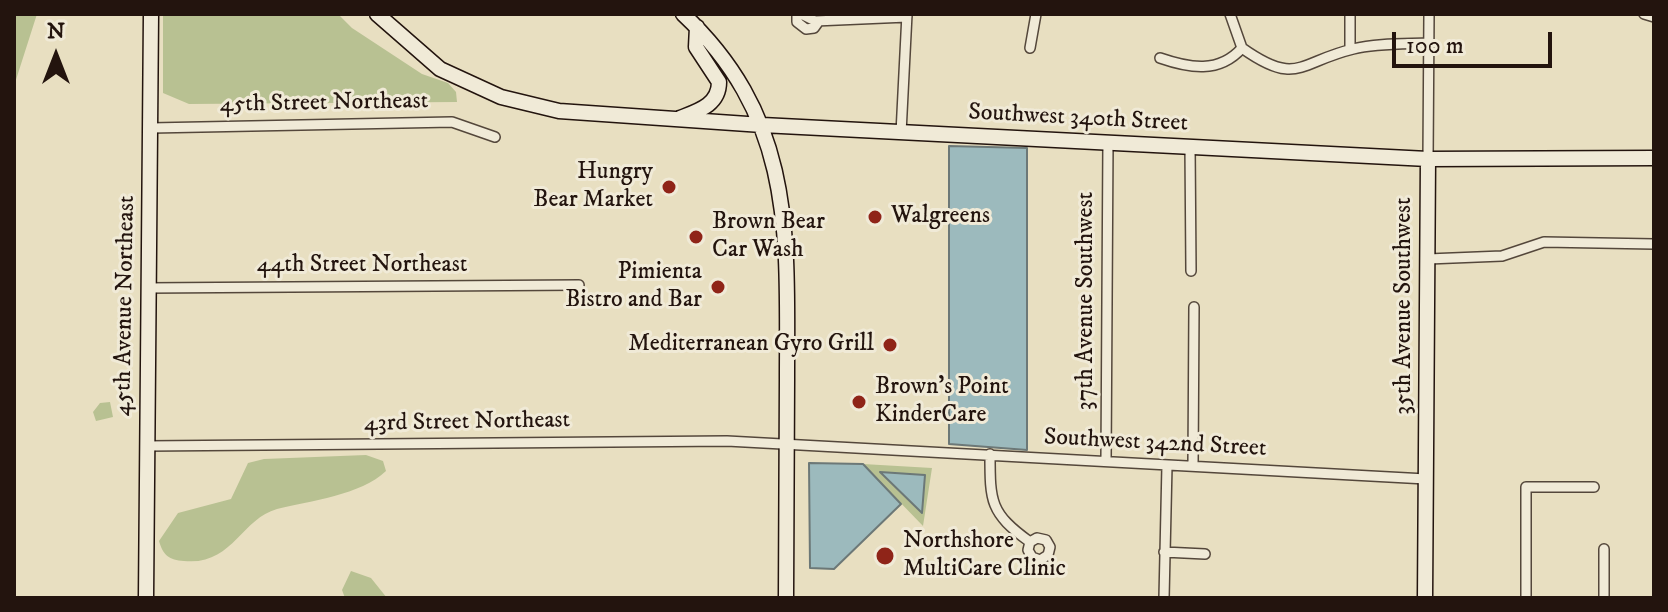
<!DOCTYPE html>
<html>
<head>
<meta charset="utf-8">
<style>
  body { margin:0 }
  #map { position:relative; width:1668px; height:612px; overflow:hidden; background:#e8dfc1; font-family:"IM FELL DW Pica",serif }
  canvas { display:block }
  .frame { position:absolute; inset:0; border:16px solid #23140e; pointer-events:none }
  .north { position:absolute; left:16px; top:16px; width:80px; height:80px; -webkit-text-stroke:6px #f0ead7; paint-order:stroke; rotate:0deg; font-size:22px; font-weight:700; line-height:32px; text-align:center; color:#23140e }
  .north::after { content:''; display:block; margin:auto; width:28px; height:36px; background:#23140e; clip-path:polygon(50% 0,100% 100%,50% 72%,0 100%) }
  .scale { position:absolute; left:1392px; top:32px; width:160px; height:36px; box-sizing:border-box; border:4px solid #23140e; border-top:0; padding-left:10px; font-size:24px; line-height:28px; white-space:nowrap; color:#23140e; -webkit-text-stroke:6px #f0ead7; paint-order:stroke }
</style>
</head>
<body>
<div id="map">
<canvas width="1668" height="612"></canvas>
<div class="frame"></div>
<div class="north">N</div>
<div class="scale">100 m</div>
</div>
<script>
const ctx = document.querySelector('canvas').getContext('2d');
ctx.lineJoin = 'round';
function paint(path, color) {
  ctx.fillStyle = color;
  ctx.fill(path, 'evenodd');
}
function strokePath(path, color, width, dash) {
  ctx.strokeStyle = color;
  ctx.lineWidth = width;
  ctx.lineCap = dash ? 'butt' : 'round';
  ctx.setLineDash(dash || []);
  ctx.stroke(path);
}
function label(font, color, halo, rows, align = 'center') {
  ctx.font = font + ' "IM FELL DW Pica",serif';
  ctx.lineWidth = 6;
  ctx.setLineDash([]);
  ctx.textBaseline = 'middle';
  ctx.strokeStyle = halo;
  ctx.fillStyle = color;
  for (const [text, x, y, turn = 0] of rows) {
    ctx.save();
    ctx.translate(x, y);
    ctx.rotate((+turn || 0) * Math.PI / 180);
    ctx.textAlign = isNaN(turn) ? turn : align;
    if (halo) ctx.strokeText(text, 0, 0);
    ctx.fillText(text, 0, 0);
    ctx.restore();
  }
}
paint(new Path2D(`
  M14,14H37L14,86Z
  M163,14H338L352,28L422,74L448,83L456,92L457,102L189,104L163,93Z
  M110,402L113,417L96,421L93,412L100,403Z
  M366,455L383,461L386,471C361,495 310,501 277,509C241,519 232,566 184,561C169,560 163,555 159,541L178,513L231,499L248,463L264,459Z
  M863,464L932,468L923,526Z
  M351,571L371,578L387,598H345L342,590Z`), '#b8c192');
const water = new Path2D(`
  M949,146L1027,148V450L949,444Z
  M809,463L863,464L901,504L834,569L810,568Z
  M880,472L925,475L922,513L920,511Z`);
paint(water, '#9cbabd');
strokePath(water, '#6c7877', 2);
const street = new Path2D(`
  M797,14V22L806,29L814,28L819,21
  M801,14L815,21L907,17
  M1230,14L1242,48
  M1644,14L1654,17
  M1030,48L1036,14
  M1350,49V14
  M1160,58C1189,68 1219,74 1242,48C1297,87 1299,62 1353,49C1377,43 1404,44 1429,43
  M151,128L452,122L495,137
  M901,133L907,14
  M1190,146L1191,271
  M1428,159L1429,14
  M1428,259L1502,256L1544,242L1654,244
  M147,288L579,285
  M147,446L727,441L1426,479
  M990,454C990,502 990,513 1030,542L1028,550L1032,557L1040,560L1048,555L1050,547L1046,540L1037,538L1030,542
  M1106,461L1108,141
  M1193,466L1194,307
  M1604,549V598
  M1164,552L1205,554
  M1164,598L1167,465
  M1526,598V487H1594`);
const secondary = new Path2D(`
  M377,14L440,69L501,97L559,111L762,125L1428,159L1654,158
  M683,14C796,120 787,237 787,379C787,452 787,525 786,598
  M680,118C698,111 719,105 719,82L696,47L697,27
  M146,598L151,14
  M1425,598L1428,159`);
strokePath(street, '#54473b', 12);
strokePath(secondary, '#23140e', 17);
strokePath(street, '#f0ead7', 9);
strokePath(secondary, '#f0ead7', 14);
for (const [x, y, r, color] of [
  [669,187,8,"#8f2418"],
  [875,217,8,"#8f2418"],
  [696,237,8,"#8f2418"],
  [718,287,8,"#8f2418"],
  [890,345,8,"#8f2418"],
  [859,402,8,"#8f2418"],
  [885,556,10,"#8f2418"]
]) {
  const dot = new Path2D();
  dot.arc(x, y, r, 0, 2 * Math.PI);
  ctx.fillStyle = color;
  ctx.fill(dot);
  strokePath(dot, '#f0ead7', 3);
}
label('24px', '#23140e', '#f0ead7', [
  ["45th Street Northeast",324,104,-1],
  ["Southwest 340th Street",1078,119,3],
  ["44th Street Northeast",362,266],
  ["37th Avenue Southwest",1087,301,-90],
  ["45th Avenue Northeast",126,306,-89],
  ["35th Avenue Southwest",1405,306,-90],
  ["43rd Street Northeast",467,423,-1],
  ["Southwest 342nd Street",1155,444,3]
]);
label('24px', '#23140e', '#f0ead7', [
  ["Hungry",653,173,"right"],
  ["Bear Market",653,201,"right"],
  ["Walgreens",891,217],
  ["Brown Bear",712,223],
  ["Car Wash",712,251],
  ["Pimienta",702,273,"right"],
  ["Bistro and Bar",702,301,"right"],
  ["Mediterranean Gyro Grill",874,345,"right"],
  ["Brown's Point",875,388],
  ["KinderCare",875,416],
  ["Northshore",903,542],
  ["MultiCare Clinic",903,570]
], 'left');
</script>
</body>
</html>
